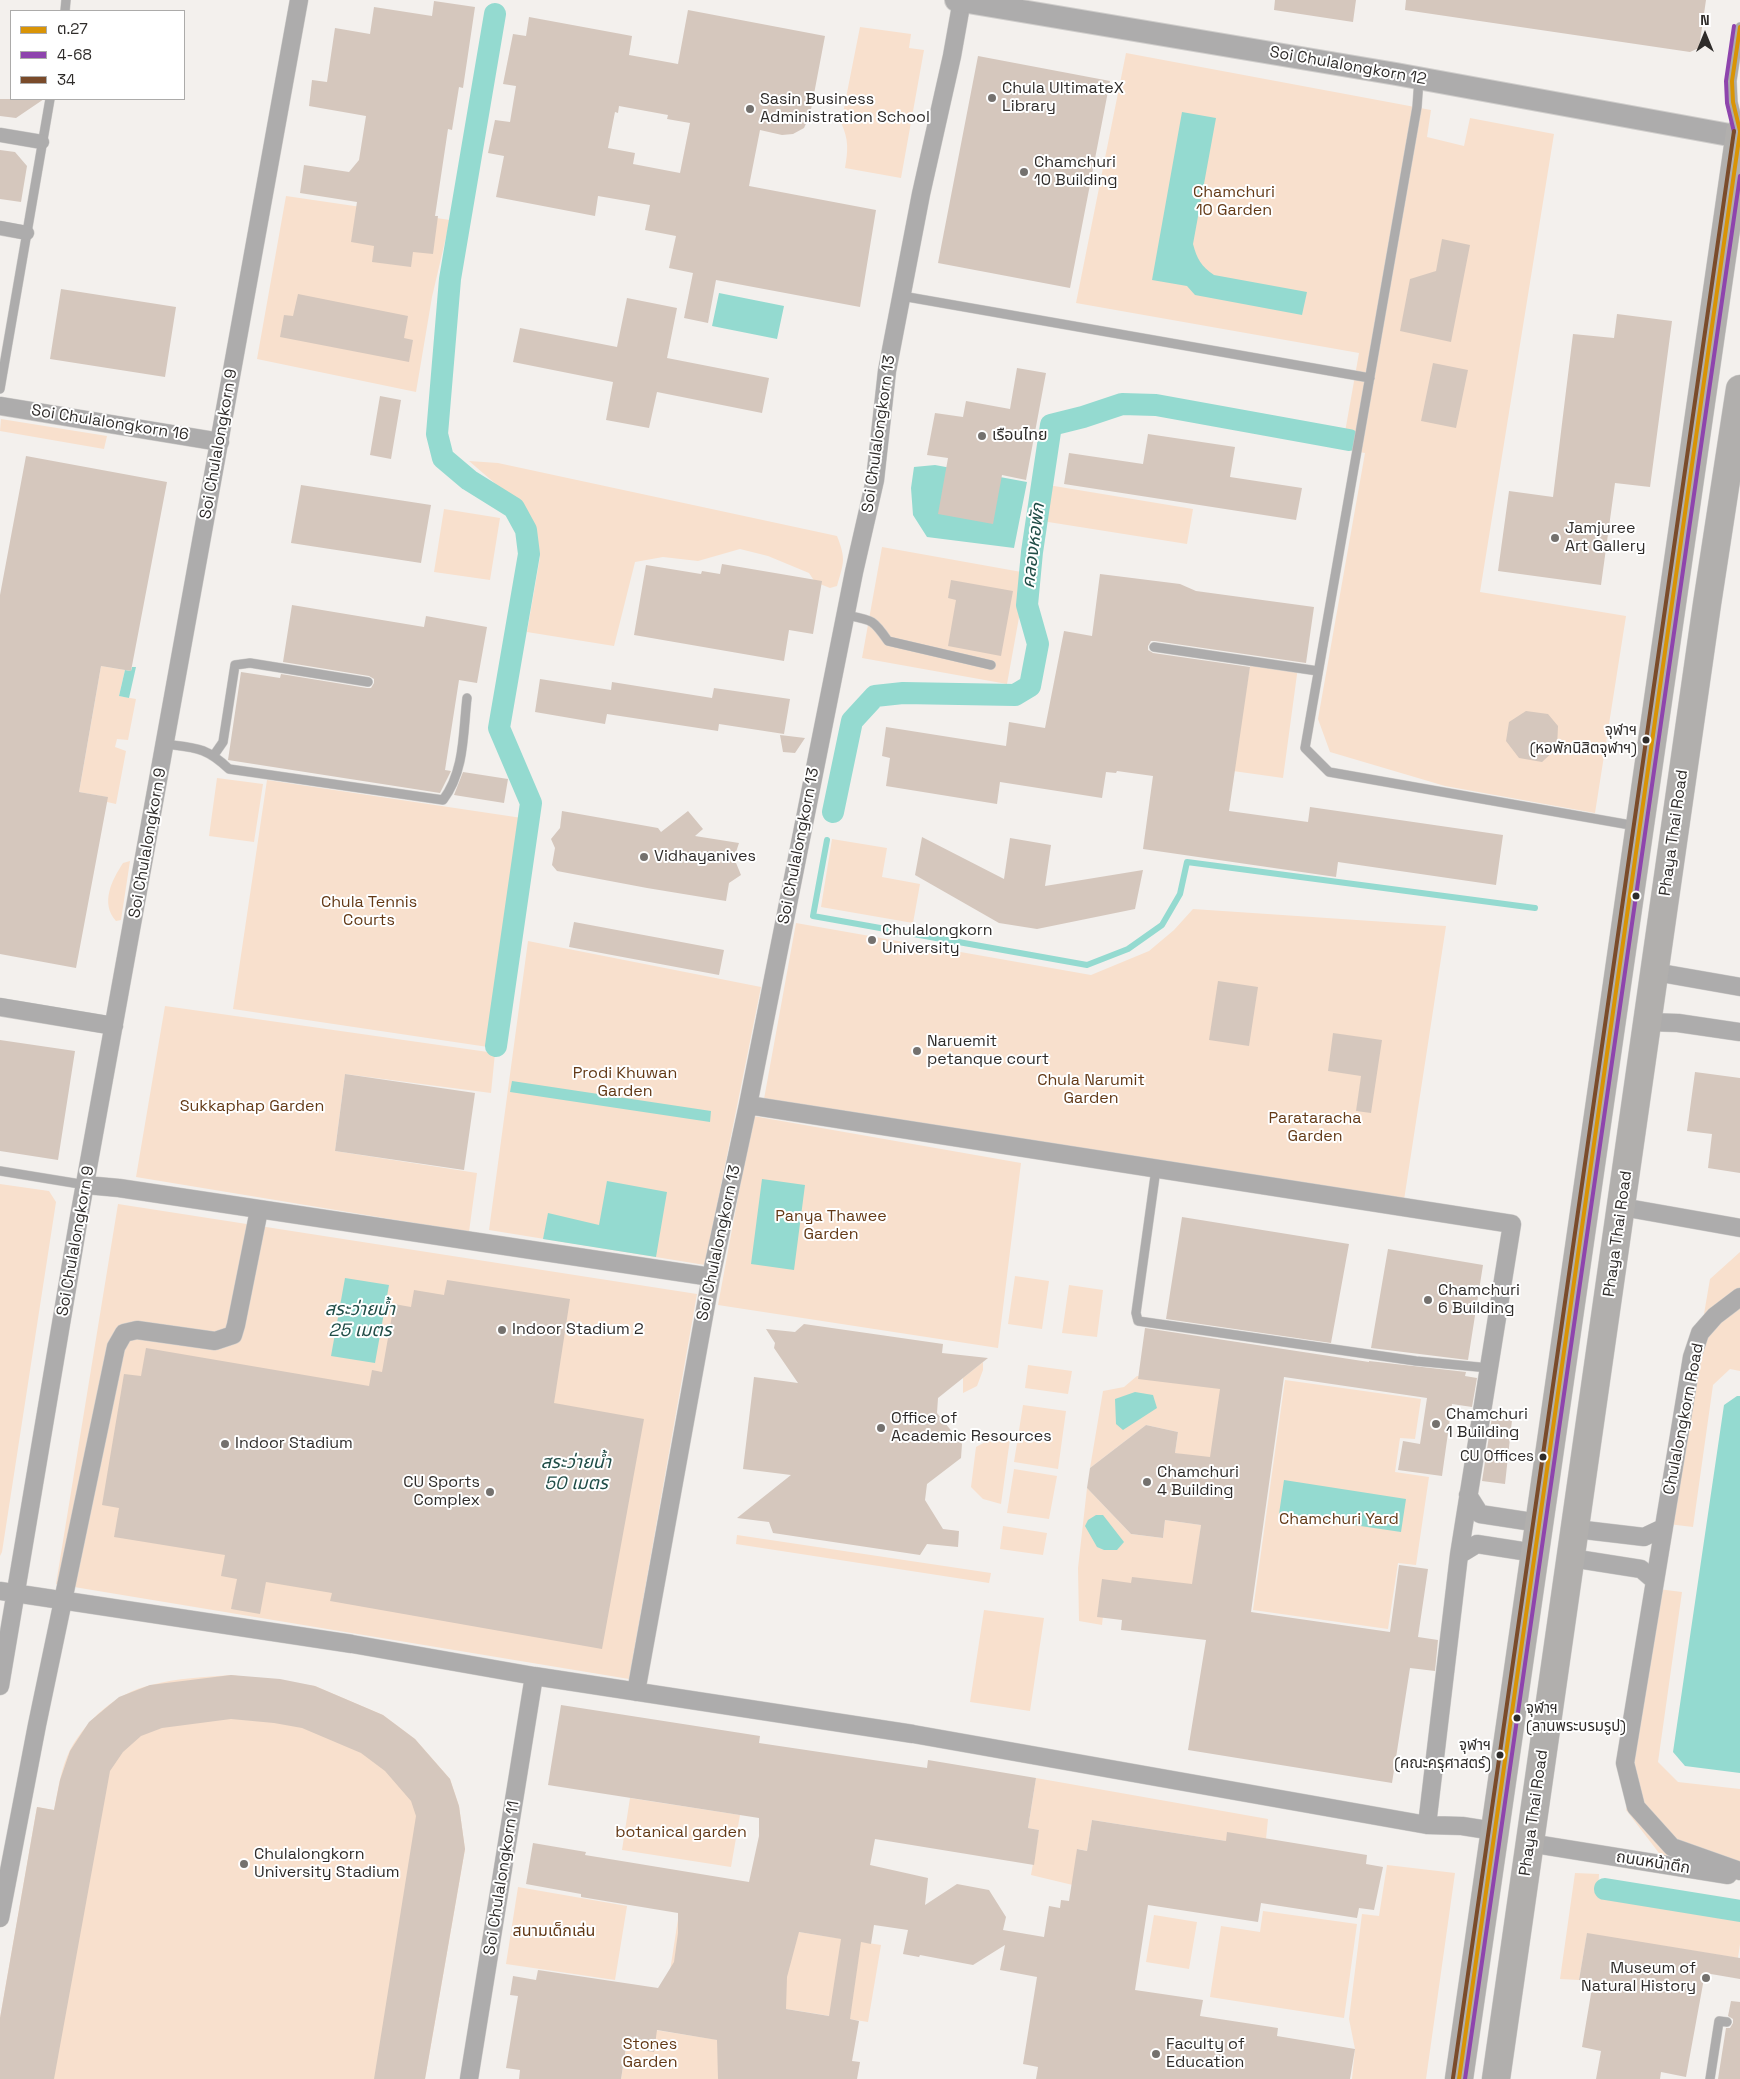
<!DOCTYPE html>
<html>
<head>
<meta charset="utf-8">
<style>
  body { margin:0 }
  #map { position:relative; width:1740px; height:2079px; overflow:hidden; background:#f3f0ed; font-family:"Space Grotesk","Noto Sans Thai",sans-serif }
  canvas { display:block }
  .legend { position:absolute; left:10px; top:10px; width:175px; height:90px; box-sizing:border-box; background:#fff; border:1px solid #acabaa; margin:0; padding:6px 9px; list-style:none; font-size:15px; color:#2f2c2a }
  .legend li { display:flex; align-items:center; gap:10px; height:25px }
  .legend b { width:25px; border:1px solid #acabaa }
  .north { position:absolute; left:1680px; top:10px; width:50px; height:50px; -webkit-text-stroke:4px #fff; paint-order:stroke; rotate:0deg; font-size:14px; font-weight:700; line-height:20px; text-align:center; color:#2f2c2a }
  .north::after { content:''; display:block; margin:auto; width:18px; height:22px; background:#2f2c2a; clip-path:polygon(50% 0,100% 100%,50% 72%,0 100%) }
</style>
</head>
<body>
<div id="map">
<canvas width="1740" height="2079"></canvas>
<ul class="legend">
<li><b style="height:6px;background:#d99406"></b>ต.27</li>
<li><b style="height:6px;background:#8e44ad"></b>4-68</li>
<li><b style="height:6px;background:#7a4b2a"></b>34</li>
</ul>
<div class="north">N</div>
</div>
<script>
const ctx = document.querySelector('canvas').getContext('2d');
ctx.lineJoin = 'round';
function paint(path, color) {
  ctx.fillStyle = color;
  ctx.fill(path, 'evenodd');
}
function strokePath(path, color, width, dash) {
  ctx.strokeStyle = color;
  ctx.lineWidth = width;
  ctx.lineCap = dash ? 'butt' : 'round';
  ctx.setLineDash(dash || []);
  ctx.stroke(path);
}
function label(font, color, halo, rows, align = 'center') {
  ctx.font = font + ' "Space Grotesk","Noto Sans Thai",sans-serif';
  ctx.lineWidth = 4;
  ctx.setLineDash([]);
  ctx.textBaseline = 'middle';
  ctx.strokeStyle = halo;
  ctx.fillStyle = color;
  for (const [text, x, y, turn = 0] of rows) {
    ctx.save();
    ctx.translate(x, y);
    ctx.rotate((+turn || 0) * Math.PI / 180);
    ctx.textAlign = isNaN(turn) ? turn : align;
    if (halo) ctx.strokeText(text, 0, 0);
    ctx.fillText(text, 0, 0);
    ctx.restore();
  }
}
paint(new Path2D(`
  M860,27L911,34L909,48L924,50L901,178L845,168C848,151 849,139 841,123Z
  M1126,53L1431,110L1427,137L1464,146L1470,118L1554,134L1480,592L1626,616L1595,813L1445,786L1330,752L1318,719L1365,453L1342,449L1359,353L1076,303Z
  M286,196L450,220L432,297L416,392L257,359Z
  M1,419L107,436L104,449L0,431Z
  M469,461L498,463L837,536C846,559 844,562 837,586L830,588L815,582L809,573L768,556L740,549L698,561L663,557L635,562L614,646L527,632L540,557L532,526L519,504Z
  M1048,485L1193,509L1187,544L1042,521Z
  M444,509L500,518L490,580L434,572Z
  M882,547L1027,573L1007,684L862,658Z
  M1251,660L1298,667L1283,778L1233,771Z
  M101,666L125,670L119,696L136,699L128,740L117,739L115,747L126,751L116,804L107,802V797L79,792Z
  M217,778L263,784L254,842L209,836Z
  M267,780L522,818L488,1047L233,1009Z
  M832,839L887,848L882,877L920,884L913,923L821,907Z
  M130,861L121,920L116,921C100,903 112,880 123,863Z
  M1193,909L1446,926L1404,1200L764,1099L796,923L1091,975L1149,951L1174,930Z
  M528,941L761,987L705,1265L489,1230Z
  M165,1006L495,1053L491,1093L345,1074L335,1151L477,1173L469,1232L136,1177Z
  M753,1116L1021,1163L998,1348L718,1305Z
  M0,1184L49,1191L56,1202L2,1552L0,1556Z
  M118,1204L697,1294L629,1679L56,1584Z
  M1740,1252V1371L1730,1369L1713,1385L1693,1527L1668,1524L1710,1279Z
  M1015,1276L1049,1281L1042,1329L1008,1324Z
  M1069,1285L1103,1290L1097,1337L1062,1333Z
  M983,1362V1370L977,1386L963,1393V1378Z
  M1028,1365L1072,1371L1068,1394L1025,1388Z
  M1137,1376L1226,1386L1214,1460L1175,1453L1178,1432L1146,1425L1090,1468L1103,1391L1124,1387Z
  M1285,1380L1421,1399L1415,1439L1400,1438L1395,1472L1429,1477L1416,1565L1398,1563L1388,1629L1253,1610Z
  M1023,1405L1066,1411L1058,1469L1014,1462Z
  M1010,1439L1001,1504L983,1499L971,1487L976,1447L987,1441Z
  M1014,1469L1057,1476L1049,1519L1007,1513Z
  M1087,1488L1131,1534L1163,1538L1165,1520L1201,1525L1192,1593L1106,1588L1102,1625L1079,1621L1078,1568Z
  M1003,1526L1047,1533L1043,1555L1000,1549Z
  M737,1535L991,1573L989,1583L736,1544Z
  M1658,1589L1682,1592L1658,1762L1678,1782L1740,1789V1869L1662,1857L1626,1810Z
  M984,1610L1044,1618L1030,1711L970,1702Z
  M231,1675L315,1686L383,1715L415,1739L450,1779L459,1806L465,1849L425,2079H0V2018L37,1807L54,1810C58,1790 61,1768 70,1750C87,1719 116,1693 151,1685C177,1678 205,1677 231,1675Z
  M1036,1778L1268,1819L1266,1839L1226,1841L1092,1820L1087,1851L1078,1849L1081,1887L1031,1875L1039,1830L1028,1828Z
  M630,1798L740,1815L731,1867L622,1850Z
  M1387,1865L1455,1873L1426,2079H1352L1355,2049L1349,2019L1362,1914L1379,1916Z
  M1575,1873L1599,1874L1598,1892L1740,1917V1944L1738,1958L1587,1934L1579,1980L1560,1979Z
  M518,1887L627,1906L615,1980L506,1964Z
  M1263,1911L1357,1924L1344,2018L1210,1997L1221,1926L1260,1932Z
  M679,1913L881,1945L868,2022L667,1990Z
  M1154,1915L1197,1922L1189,1969L1146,1962Z
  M630,2026L814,2055L811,2079H621Z`), '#f8e0cd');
paint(new Path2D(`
  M1182,112L1216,118L1193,244C1197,259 1201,266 1214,275L1307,292L1302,315L1195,295L1187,286L1152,280Z
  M719,293L784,306L777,339L712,326Z
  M935,465L1027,482L1014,548L927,537L913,515L911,488L914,467Z
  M132,667H136L129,698L119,696L125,670L131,671Z
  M512,1081L711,1111L710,1122L510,1092Z
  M762,1179L805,1185L794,1270L751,1264Z
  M607,1181L667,1192L656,1257L543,1239L548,1213L599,1225Z
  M345,1278L389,1285L375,1363L331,1356Z
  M1135,1392L1153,1395L1157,1408L1123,1430L1116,1424L1115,1399Z
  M1737,1396H1740V1773L1685,1766L1673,1752L1724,1405Z
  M1284,1480L1406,1499L1401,1532L1279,1514Z
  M1096,1515H1103L1124,1542L1117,1550H1104L1097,1547L1085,1526L1088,1520Z`), '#94dad0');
strokePath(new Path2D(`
  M827,840L813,916L1087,965L1128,949L1162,925L1180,894L1187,862L1535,908`), '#94dad0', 6);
strokePath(new Path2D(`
  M495,14L450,279L437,434L443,458L469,480L514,508L526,530L529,554L499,728L531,803L496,1046
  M833,812L852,721L875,696L903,693L1015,695L1030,686L1038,644L1027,605L1032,552L1051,425L1083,417L1122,404L1156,405L1349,440
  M1605,1889L1740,1911`), '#94dad0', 22);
paint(new Path2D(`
  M1275,0H1356L1353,22L1274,10Z
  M1406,0H1706L1699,48L1690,52L1405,10Z
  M434,1L475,7L463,88L459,87L452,130L448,129L435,216H438L433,254L413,252L411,267L372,262L374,246L351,242L357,202L300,193L304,165L349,172L359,160L366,116L309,106L312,80L327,82L335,28L370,34L374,7L432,16Z
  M688,10L825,36L810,115L804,128L793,134L782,135L760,130L749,186L876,210L860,307L716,280L708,323L684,318L693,273L669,268L676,236L645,230L650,205L598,196L595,216L496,197L504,156L488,153L495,120L510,122L516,86L503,84L513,34L526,36L529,17L632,36L629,55L678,64ZM619,106L668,115L667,119L690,123L680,173L633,164L635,153L608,148L615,112L618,113Z
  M978,56L1110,81L1070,288L938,263Z
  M0,99H44L16,118L0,116Z
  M0,150L15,152L27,166L21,202L0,199Z
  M1442,239L1470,245L1451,342L1400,331L1410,279L1436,271Z
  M61,289L176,307L165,377L50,359Z
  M298,294L408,316L404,338L413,340L409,362L280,337L284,315L293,316Z
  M627,298L677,308L667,358L769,378L762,413L657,392L649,428L606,420L613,382L513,362L520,328L617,347Z
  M1617,314L1672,321L1650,487L1615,483L1601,585L1498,571L1509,491L1553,497L1573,334L1614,338Z
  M1433,363L1468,370L1456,428L1421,421Z
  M1017,368L1046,373L1026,480L1002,475L993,524L938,514L948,458L927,455L935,413L963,417L966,401L1010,409Z
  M380,396L401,400L391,459L370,455Z
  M1148,434L1235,447L1230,477L1302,488L1296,520L1064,484L1069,453L1143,464Z
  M26,456L167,482L131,671L101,666L79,792L108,797L76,968L0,954V595Z
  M301,485L431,505L421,563L291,543Z
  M722,564L822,581L813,634L789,630L784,661L634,635L646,565L701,574L702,571L720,574Z
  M1100,574L1180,584L1196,591L1314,607L1306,663L1155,641H1151L1148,646V650L1153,653L1250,667L1229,811L1308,822L1310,807L1503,835L1496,885L1338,862L1336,877L1143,849L1153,776L1117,771L1116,773L1106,772L1102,798L1000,782L997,804L886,786L890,758L882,756L886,727L1006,746L1009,722L1045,728L1064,631L1092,636Z
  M951,580L1013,591L1001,656L948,646L956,600L948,598Z
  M292,605L424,627L426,616L487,627L477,683L459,680L445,770L451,771L440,793L228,760L241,672L280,678L281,674L367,688H371L374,683V679L369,676L283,662Z
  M540,679L611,690L612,682L712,698L714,688L790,699L784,734L719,724L718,731L607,714L605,724L535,712Z
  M1526,711L1548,714L1558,726L1557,748L1542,762L1519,758L1506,741L1509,722Z
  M780,735L805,738L795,753L783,752Z
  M463,772L508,779L504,803L454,795Z
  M562,811L658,828L661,832L688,811L703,829L695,836L739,843L734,858L741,875L729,883L726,901L647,888L557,871L552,865L555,848L551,839L560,828Z
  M922,837L1004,879L1010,838L1051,845L1045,886L1143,870L1135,909L1037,929L999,923L915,875Z
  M574,922L724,950L719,975L569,947Z
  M1218,981L1258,987L1249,1046L1209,1040Z
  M1333,1033L1382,1040L1371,1113L1356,1111L1361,1076L1328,1071Z
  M0,1040L75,1051L58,1160L0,1151Z
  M1695,1072L1740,1078V1173L1708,1168L1712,1134L1687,1131Z
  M345,1074L475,1093L464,1170L335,1151Z
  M1182,1217L1349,1244L1331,1343L1166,1319Z
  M1388,1249L1483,1265L1468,1360L1371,1348Z
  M447,1280L570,1299L554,1403L644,1419L602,1649L330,1601L332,1593L266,1582L260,1614L231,1609L237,1579L221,1576L225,1555L114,1537L119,1508L102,1505L124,1374L141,1376L146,1348L369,1386L372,1370L382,1372L394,1304L411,1307L414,1290L444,1295Z
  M804,1324L943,1344L942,1353L988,1358L938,1398L937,1413L962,1444L961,1458L927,1484L925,1500L943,1529L959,1531L958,1547L927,1544L920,1555L773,1533L769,1522L737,1518L791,1475L743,1469L754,1377L798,1383L774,1348L775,1343L766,1329L795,1332Z
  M1145,1328L1369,1362V1361L1466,1372L1465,1376L1477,1378L1472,1407L1452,1404L1442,1476L1398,1470L1403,1441L1420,1444L1427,1398L1284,1377L1251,1612L1390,1632L1399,1565L1428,1569L1418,1637L1438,1640L1435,1671L1410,1668L1392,1783L1188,1750L1206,1640L1121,1630L1122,1620L1097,1617L1102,1579L1131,1583L1132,1577L1192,1584L1201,1525L1165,1520L1163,1538L1131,1534L1087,1488L1090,1468L1146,1425L1178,1432L1175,1453L1210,1457L1220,1389L1138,1379Z
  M1492,1417L1512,1420L1505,1484L1482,1481Z
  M231,1675L280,1679L315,1686L383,1715L415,1739L450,1779L459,1806L465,1849L425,2079H374L416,1816L411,1801L385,1771L361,1753L302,1728L274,1723L231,1719L162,1728L141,1736L123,1752L110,1771L54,2079H0V2018L37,1807L54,1810L60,1780L70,1751L89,1722L119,1697L150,1685Z
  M561,1705L760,1736L759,1743L927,1768L928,1760L1036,1778L1028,1828L1039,1830L1034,1865L875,1839L870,1865L928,1878L925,1905L957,1884L989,1890L1006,1917L1003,1930L1044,1937L1049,1906L1060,1908L1061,1900L1069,1901L1077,1849L1087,1851L1092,1820L1226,1841L1227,1832L1367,1855L1366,1864L1383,1867L1374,1910L1359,1908L1357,1918L1261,1903L1258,1922L1148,1905L1135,1990L1203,2000L1200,2016L1278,2028L1277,2036L1355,2049L1350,2079H1036L1038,2067L1023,2064L1037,1977L1000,1970L1005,1945L973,1965L920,1955L919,1957L903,1954L908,1930L874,1925L871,1944L861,1942L850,2019L859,2021L852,2061L860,2062L857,2079H718L717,2040L657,2030L654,2052L626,2048L621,2079H519L520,2070L506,2068L518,1996L510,1995L513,1976L536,1980L538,1970L658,1988L674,1962L678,1933V1913L581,1897V1894L526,1884L533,1843L586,1852L585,1855L749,1882L759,1836V1818L548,1785ZM799,1932L841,1939L829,2016L786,2009L787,1977Z
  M1587,1933L1740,1958V1979L1705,1973L1686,2077L1661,2072L1660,2079H1596L1601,2051L1582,2047L1593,1982L1579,1980Z
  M1731,2001L1740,2002V2079H1718L1726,2028H1730L1733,2023V2019L1728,2016Z`), '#d5c7bd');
const service = new Path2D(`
  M65,11L66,0
  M1419,79L1417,107L1305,748L1329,772L1636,826
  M1740,131L1733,102L1732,81L1740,27
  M902,296L1370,378
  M0,389L50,99
  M846,615C872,620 873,619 888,641L991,665
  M1154,647L1318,671
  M165,744C196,748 206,747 229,769L443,800C465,771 463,732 467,698
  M214,755L223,742L235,665L250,663L368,682
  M1156,1169L1136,1313L1138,1321L1416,1361L1489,1368
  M0,1171L86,1185
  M1710,2079L1719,2021L1727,2022`);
const pedestrian = new Path2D(`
  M0,135L42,142
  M0,228L27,233`);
const minor = new Path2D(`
  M0,406L220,442
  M1655,972L1740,987
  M0,1007L114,1026
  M1648,1022L1678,1023L1740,1032
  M748,1105L1512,1224L1459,1555L1427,1825
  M86,1185L119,1188L711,1277
  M1622,1207L1740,1228
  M1740,1297L1715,1316L1700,1333L1692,1357L1625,1763L1636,1807L1672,1847L1740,1871
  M1468,1495L1480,1514L1539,1523
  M1576,1529L1644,1537L1663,1528
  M1459,1555L1477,1544L1535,1553
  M1571,1558L1641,1569L1655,1581
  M0,1591L352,1644L534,1676L913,1734L1427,1825L1462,1826L1494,1831
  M0,1686L79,1217L299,0
  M636,1692L711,1277L748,1105L854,572L875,480L887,371L921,194L952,56L962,0
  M1529,1843L1728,1875
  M0,1918L37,1725L116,1347L124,1333L137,1330L215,1341L233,1335L236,1325L259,1210
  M469,2079L534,1676`);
const tertiary = new Path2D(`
  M956,0L1396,74L1740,137`);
const primary = new Path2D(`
  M1459,2079L1740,132
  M1496,2079L1707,604L1740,389`);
strokePath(service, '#cfcdcb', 10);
strokePath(pedestrian, '#cfcdcb', 15);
strokePath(minor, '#cfcdcb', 19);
strokePath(tertiary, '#cfcdcb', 24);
strokePath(primary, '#cfcdcb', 29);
strokePath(service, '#adacac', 9);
strokePath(pedestrian, '#adacac', 14);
strokePath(minor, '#adacac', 18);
strokePath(tertiary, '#adacac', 22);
strokePath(primary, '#b1afad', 28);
strokePath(new Path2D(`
  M1740,27L1732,81L1733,102L1740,131
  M1459,2079L1740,132`), '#d99406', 4);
strokePath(new Path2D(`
  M1734,26L1726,81L1727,103L1734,132
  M1465,2079L1740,176`), '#8e44ad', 4);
strokePath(new Path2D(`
  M1453,2078L1734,131`), '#7a4b2a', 4);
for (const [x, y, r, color] of [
  [992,98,5,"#74716e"],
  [750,109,5,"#74716e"],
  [1024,172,5,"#74716e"],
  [982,436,5,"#74716e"],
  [1555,538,5,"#74716e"],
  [1646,740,4.5,"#2f2c2a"],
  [644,857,5,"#74716e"],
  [1636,896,4.5,"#2f2c2a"],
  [872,940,5,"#74716e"],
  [917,1051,5,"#74716e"],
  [1428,1300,5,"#74716e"],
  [502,1330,5,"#74716e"],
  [1436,1424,5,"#74716e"],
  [881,1428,5,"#74716e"],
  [225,1444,5,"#74716e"],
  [1543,1457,4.5,"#2f2c2a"],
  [1147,1482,5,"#74716e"],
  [490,1492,5,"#74716e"],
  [1517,1718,4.5,"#2f2c2a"],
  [1500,1755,4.5,"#2f2c2a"],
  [244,1864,5,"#74716e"],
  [1706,1978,5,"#74716e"],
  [1156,2054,5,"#74716e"]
]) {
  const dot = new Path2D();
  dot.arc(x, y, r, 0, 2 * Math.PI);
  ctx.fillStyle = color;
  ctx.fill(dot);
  strokePath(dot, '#fff', 2);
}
label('15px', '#2f2c2a', '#fff', [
  ["จุฬาฯ",1637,731],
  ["(หอพักนิสิตจุฬาฯ)",1637,749],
  ["CU Offices",1534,1457],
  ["จุฬาฯ",1526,1709,"left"],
  ["(ลานพระบรมรูป)",1526,1727,"left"],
  ["จุฬาฯ",1491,1746],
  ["(คณะครุศาสตร์)",1491,1764]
], 'right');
label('16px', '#2f2c2a', '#fff', [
  ["Soi Chulalongkorn 12",1348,66,10],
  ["Soi Chulalongkorn 16",110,423,9],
  ["Soi Chulalongkorn 13",879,434,-82],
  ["Soi Chulalongkorn 9",219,444,-80],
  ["Phaya Thai Road",1674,833,-82],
  ["Soi Chulalongkorn 9",148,843,-80],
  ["Soi Chulalongkorn 13",799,846,-79],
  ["Phaya Thai Road",1618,1234,-82],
  ["Soi Chulalongkorn 9",76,1241,-80],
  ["Soi Chulalongkorn 13",719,1243,-78],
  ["Chulalongkorn Road",1684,1419,-79],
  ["Phaya Thai Road",1534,1813,-82],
  ["ถนนหน้าตึก",1653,1863,9],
  ["Soi Chulalongkorn 11",502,1878,-81]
]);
label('16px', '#2f2c2a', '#fff', [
  ["Chula UltimateX",1002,89],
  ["Library",1002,107],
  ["Sasin Business",760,100],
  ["Administration School",760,118],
  ["Chamchuri",1034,163],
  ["10 Building",1034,181],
  ["เรือนไทย",992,436],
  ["Jamjuree",1565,529],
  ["Art Gallery",1565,547],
  ["Vidhayanives",654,857],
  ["Chulalongkorn",882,931],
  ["University",882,949],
  ["Naruemit",927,1042],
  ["petanque court",927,1060],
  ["Chamchuri",1438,1291],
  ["6 Building",1438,1309],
  ["Indoor Stadium 2",512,1330],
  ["Chamchuri",1446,1415],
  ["1 Building",1446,1433],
  ["Office of",891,1419],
  ["Academic Resources",891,1437],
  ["Indoor Stadium",235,1444],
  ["Chamchuri",1157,1473],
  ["4 Building",1157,1491],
  ["CU Sports",480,1483,"right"],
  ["Complex",480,1501,"right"],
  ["Chulalongkorn",254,1855],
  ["University Stadium",254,1873],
  ["Museum of",1696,1969,"right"],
  ["Natural History",1696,1987,"right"],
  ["Faculty of",1166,2045],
  ["Education",1166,2063]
], 'left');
label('16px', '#633916', '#fff', [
  ["Chamchuri",1234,193],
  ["10 Garden",1234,211],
  ["Chula Tennis",369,903],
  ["Courts",369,921],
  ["Prodi Khuwan",625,1074],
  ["Garden",625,1092],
  ["Chula Narumit",1091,1081],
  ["Garden",1091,1099],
  ["Sukkaphap Garden",252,1107],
  ["Parataracha",1315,1119],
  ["Garden",1315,1137],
  ["Panya Thawee",831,1217],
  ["Garden",831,1235],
  ["Chamchuri Yard",1339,1520],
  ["botanical garden",681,1833],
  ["สนามเด็กเล่น",554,1932],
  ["Stones",650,2045],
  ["Garden",650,2063]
]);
label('italic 18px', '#204d47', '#fff', [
  ["คลองหอพัก",1034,546,-83],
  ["สระว่ายน้ำ",360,1310],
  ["25 เมตร",360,1331],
  ["สระว่ายน้ำ",576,1463],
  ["50 เมตร",576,1484]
]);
</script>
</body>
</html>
